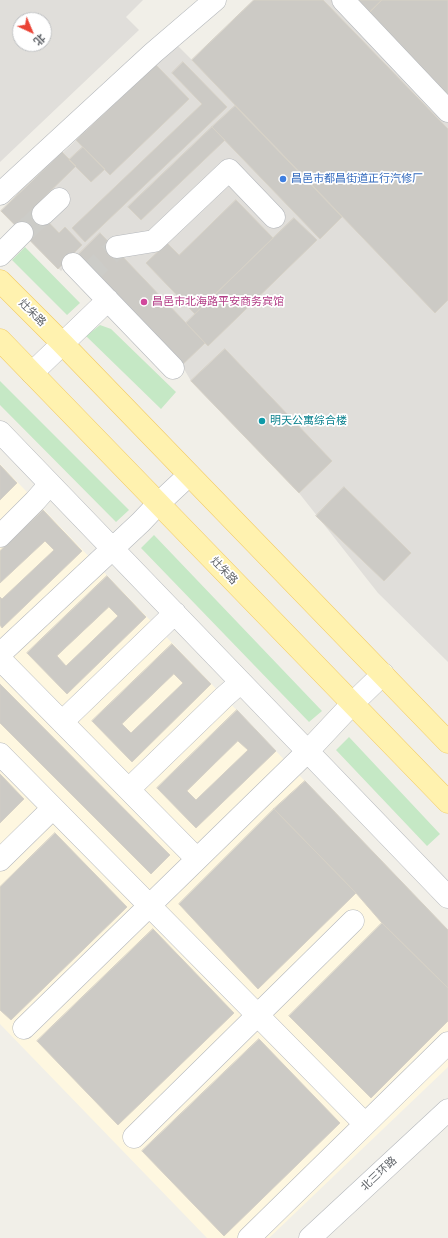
<!DOCTYPE html>
<html>
<head>
<meta charset="utf-8">
<style>
  body { margin:0 }
  #map { position:relative; width:448px; height:1238px; overflow:hidden; background:#f1efe8; font-family:Manrope,"Noto Sans SC",sans-serif }
  canvas { display:block }
  .north { position:absolute; left:12px; top:12px; width:40px; height:40px; box-sizing:border-box; background:#fff; border:1px solid #bfc1c3; border-radius:50%; rotate:136deg; font-size:11px; font-weight:700; line-height:16px; text-align:center; color:#5f6368 }
  .north::after { content:''; display:block; margin:auto; width:14px; height:18px; background:#ea4335; clip-path:polygon(50% 0,100% 100%,50% 72%,0 100%) }
</style>
</head>
<body>
<div id="map">
<canvas width="448" height="1238"></canvas>
<div class="north">北</div>
</div>
<script>
const ctx = document.querySelector('canvas').getContext('2d');
ctx.lineJoin = 'round';
function paint(path, color) {
  ctx.fillStyle = color;
  ctx.fill(path, 'evenodd');
}
function strokePath(path, color, width, dash) {
  ctx.strokeStyle = color;
  ctx.lineWidth = width;
  ctx.lineCap = dash ? 'butt' : 'round';
  ctx.setLineDash(dash || []);
  ctx.stroke(path);
}
function label(font, color, halo, rows, align = 'center') {
  ctx.font = font + ' Manrope,"Noto Sans SC",sans-serif';
  ctx.lineWidth = 3.5;
  ctx.setLineDash([]);
  ctx.textBaseline = 'middle';
  ctx.strokeStyle = halo;
  ctx.fillStyle = color;
  for (const [text, x, y, turn = 0] of rows) {
    ctx.save();
    ctx.translate(x, y);
    ctx.rotate((+turn || 0) * Math.PI / 180);
    ctx.textAlign = isNaN(turn) ? turn : align;
    if (halo) ctx.strokeText(text, 0, 0);
    ctx.fillText(text, 0, 0);
    ctx.restore();
  }
}
paint(new Path2D(`
  M0,464L448,930V1067L269,1238H207L0,1024Z`), '#fef7e0');
paint(new Path2D(`
  M0,0H143L126,17L139,30L0,162ZM20,20H44V44H20Z
  M254,0H448V662L378,593L299,493L191,381L184,369L76,257L61,271L1,211L177,45L192,60Z`), '#e0deda');
paint(new Path2D(`
  M25,247L80,303L67,315L12,260Z
  M100,325L111,329L176,392L161,409L86,336Z
  M0,381L129,510L116,522L0,405Z
  M154,535L322,711L309,722L141,548Z
  M349,737L440,834L427,846L336,750Z`), '#c5e8c5');
const building = new Path2D(`
  M254,0H323L448,129V300L435,313L192,60Z
  M352,0H382L367,15Z
  M382,0H448V99L367,15Z
  M183,62L227,107L85,242L72,228L202,104L172,73Z
  M156,65L189,99L110,175L76,140Z
  M235,106L342,217L320,239L212,127Z
  M212,127L225,140L141,220L128,207Z
  M83,147L105,169L91,182L69,160Z
  M62,152L76,166L34,207L59,233L65,227L82,245L58,269L1,211Z
  M236,200L273,238L195,314L146,263L167,243L179,255Z
  M294,218L317,240L208,346L186,323Z
  M100,233L205,343L181,366L76,257Z
  M225,349L332,461L299,493L191,381Z
  M0,465L17,483L0,500Z
  M344,487L411,553L384,581L316,516Z
  M43,510L82,551L2,628L0,625V597L2,599L54,550L45,541L0,583V551Z
  M107,576L146,617L67,694L27,653ZM109,607L118,616L66,666L57,656Z
  M172,644L211,684L132,762L92,721ZM174,674L183,683L131,733L122,724Z
  M0,684L170,855L151,874L0,723Z
  M237,710L276,751L196,828L157,788ZM238,741L248,750L196,800L187,791Z
  M0,774L24,799L0,823Z
  M305,781L448,930V988L382,923L356,893L274,809Z
  M274,809L356,893L258,989L179,904Z
  M55,833L127,907L11,1020L0,1010V887Z
  M382,923L448,988V1021L371,1098L289,1016Z
  M153,929L234,1013L118,1125L37,1041Z
  M259,1039L340,1123L224,1236L142,1151Z`);
paint(building, '#cccac5');
strokePath(building, '#d6d1c6', 1);
strokePath(new Path2D(`
  M22,233L43,214
  M85,277L117,247`), '#ccccc8', 22, [22, 11]);
const minor = new Path2D(`
  M343,0L448,111
  M0,194L153,53L215,0
  M43,214L59,199
  M117,247L154,241L229,170L274,217
  M0,255L22,233
  M73,264L173,368
  M32,373L108,300
  M0,432L448,897
  M0,536L35,501L50,484
  M0,654L141,522L158,504L189,475
  M0,659L197,859
  M62,722L175,613
  M0,754L365,1124
  M129,789L224,697L241,682
  M0,860L53,808
  M24,1028L308,751L352,704L383,674
  M134,1137L353,921
  M249,1238L448,1043
  M310,1238L448,1110`);
const major = new Path2D(`
  M0,281L62,343L448,742
  M0,340L448,802`);
strokePath(minor, '#b5b8bc', 23);
strokePath(major, '#f2c960', 23);
strokePath(minor, '#fff', 22);
strokePath(major, '#fff2af', 22);
for (const [x, y, r, color] of [
  [283,179,4,"#3f7fe0"],
  [144,302,4,"#d1479c"],
  [262,421,4,"#0f9aa8"]
]) {
  const dot = new Path2D();
  dot.arc(x, y, r, 0, 2 * Math.PI);
  ctx.fillStyle = color;
  ctx.fill(dot);
  strokePath(dot, '#fff', 1.5);
}
label('11px', '#366cbe', '#fff', [
  ["昌邑市都昌街道正行汽修厂",291,179]
], 'left');
label('11px', '#b23c85', '#fff', [
  ["昌邑市北海路平安商务宾馆",152,302]
], 'left');
label('11px', '#5f6368', '#fff', [
  ["灶朱路",32,313,45],
  ["灶朱路",224,571,46],
  ["北三环路",379,1174,-43]
]);
label('11px', '#0d838f', '#fff', [
  ["明天公寓综合楼",270,421]
], 'left');
</script>
</body>
</html>
